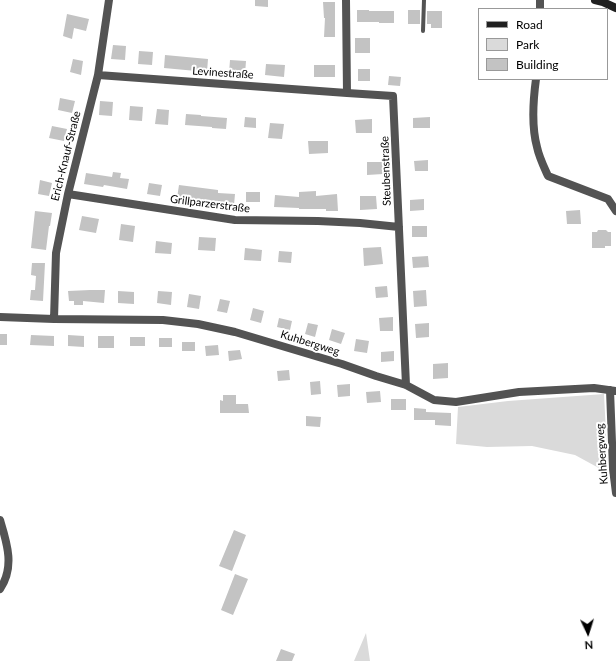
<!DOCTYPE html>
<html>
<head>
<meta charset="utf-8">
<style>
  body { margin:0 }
  #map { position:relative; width:616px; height:661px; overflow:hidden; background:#fff; font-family:Lato,sans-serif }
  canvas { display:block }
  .legend { position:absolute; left:478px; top:8px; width:130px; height:72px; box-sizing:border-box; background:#fff; border:1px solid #999; margin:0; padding:5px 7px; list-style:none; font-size:12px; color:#000 }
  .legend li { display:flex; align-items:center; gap:8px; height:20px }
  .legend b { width:20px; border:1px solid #999 }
  .north { position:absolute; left:568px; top:613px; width:40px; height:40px; -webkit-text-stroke:3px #fff; paint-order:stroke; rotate:176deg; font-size:11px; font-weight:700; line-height:16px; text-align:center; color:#000 }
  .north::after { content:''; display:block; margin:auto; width:14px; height:18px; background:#000; clip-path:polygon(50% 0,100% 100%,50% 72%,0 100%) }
</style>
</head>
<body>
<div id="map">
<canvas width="616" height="661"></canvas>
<ul class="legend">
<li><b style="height:5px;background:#202020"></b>Road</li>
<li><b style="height:11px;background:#dadada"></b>Park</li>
<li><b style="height:11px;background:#c3c3c3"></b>Building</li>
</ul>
<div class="north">N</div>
</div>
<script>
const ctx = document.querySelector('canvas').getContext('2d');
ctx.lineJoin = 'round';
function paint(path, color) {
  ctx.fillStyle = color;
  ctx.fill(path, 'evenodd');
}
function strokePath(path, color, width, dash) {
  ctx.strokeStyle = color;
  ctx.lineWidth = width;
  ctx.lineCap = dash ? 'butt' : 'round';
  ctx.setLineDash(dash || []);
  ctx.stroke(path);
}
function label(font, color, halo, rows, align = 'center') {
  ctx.font = font + ' Lato,sans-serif';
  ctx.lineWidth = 4;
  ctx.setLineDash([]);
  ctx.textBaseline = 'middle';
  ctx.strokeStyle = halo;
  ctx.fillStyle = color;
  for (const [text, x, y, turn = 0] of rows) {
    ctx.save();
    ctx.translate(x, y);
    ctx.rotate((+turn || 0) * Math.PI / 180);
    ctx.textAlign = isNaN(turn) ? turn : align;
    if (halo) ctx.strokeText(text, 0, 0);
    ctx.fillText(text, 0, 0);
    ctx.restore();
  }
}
paint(new Path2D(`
  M604,394L608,473L575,455L532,446L487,447L456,444L458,407L508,401Z
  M366,633L370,661H354Z`), '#dadada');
paint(new Path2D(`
  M255,0H268V7L255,6Z
  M323,2H335V37H324L325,18H324Z
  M357,10H369V11H394V23H379V22H357Z
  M408,10H420V24H408Z
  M427,11H442V28H431V24H427Z
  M67,14L89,19L86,31L74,28L72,39L63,36Z
  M355,38H370V53H355Z
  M113,45L126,46L125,60L111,59Z
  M139,51L153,52L152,65L138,64Z
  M165,55L208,59L207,72L164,68Z
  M73,59L83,61L81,75L70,72Z
  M230,60L246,61L245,74L229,73Z
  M266,64L285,65L284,77L265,75Z
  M314,65H335V77H314Z
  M358,69H370V81H358Z
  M389,76L401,77L400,86L388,85Z
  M60,98L75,101L72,113L58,110Z
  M100,101L113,102L112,116L99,115Z
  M130,106L143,107L142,121L129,120Z
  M157,109L169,110L168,125L155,124Z
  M186,114L201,115V116L227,118L226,129L212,128V127L185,125Z
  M245,117L256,118V128L244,127Z
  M430,117V128H413V118Z
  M372,119V133H356L355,120Z
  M270,123L284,124L282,139L268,138Z
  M52,126L67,129L64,141L49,138Z
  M308,141H328V153L309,154Z
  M428,160V171H415L414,161Z
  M367,162H383V174L367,175Z
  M113,172L121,173L120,178L129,179L127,189L104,185L103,187L84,184L86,173L112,177Z
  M40,180L52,183L49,196L38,194Z
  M149,183L162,185L160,196L147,194Z
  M179,185L218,190V193L235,194L234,205L177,198Z
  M316,191V196L337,194L338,211H326V209H299V208L274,207L275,195L299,197V192Z
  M246,192H260V202H246Z
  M360,196H376L377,209L360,210Z
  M424,199V210L410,211V200Z
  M580,210L581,224H567L566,211Z
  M35,211L52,213L50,226H49L46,250L31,248Z
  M82,216L99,219L96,233L79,230Z
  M121,224L135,226L133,242L119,240Z
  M412,226H427V237H412Z
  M598,230H606L608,232H611V246H605V248H592V232H597Z
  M199,237L216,238L215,251L198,250Z
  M156,241L172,243L171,254L155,253Z
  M381,247L383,264L364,266L363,248Z
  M245,248L262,250L261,261L244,260Z
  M279,251L292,252L291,263L278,262Z
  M428,256L429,267L413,268L412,257Z
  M32,263H45L43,301L30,300L31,290H35L36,276L31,275Z
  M387,286L388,297L376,298L375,287Z
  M90,290H105L104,303L83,301V305H74V301H69L68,291Z
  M426,290L427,306L414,307L413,291Z
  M118,291L134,292V304L118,303Z
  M158,291L172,292L171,305L157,303Z
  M189,294L201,296L199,309L187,307Z
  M220,299L230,301L227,313L217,311Z
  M253,308L264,311L261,323L250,320Z
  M393,317V331H380L379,318Z
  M279,318L292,321L290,330L277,327Z
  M308,323L318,325L315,337L305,334Z
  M429,323V337L416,338L415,324Z
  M332,329L345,333L341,344L329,340Z
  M0,334H7V345H0Z
  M31,335L54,336V346L30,345Z
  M68,335L84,336V347L68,346Z
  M98,336H114V348H98Z
  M130,337H145V346H130Z
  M159,338H172V347H159Z
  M356,339L369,341L367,353L354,351Z
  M182,342H195V351H182Z
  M218,345L219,355L206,356L205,346Z
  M240,350L242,359L229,361L228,351Z
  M394,351V361L381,362V352Z
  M448,363V378L433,379V364Z
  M289,370L290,380L278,381L277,371Z
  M320,381L321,394L311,395L310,382Z
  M350,384V396L338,397L337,385Z
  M380,391L381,402L367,403L366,392Z
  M223,395H236V404H248L249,413H220V400L223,401Z
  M391,399H406V410H391Z
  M414,408L426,409V412L451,413V426L435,425V420H414Z
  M306,416L321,417L320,427L306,426Z
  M234,530L246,535L232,571L219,566Z
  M235,574L248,579L233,615L221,610Z
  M281,649L295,654L292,661H276Z`), '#c3c3c3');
strokePath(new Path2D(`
  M423,31L424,0`), '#535353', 4);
strokePath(new Path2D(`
  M346,0L347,93L393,96L406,385
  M540,9V0
  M98,75L347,93
  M536,79C533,101 531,125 537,147C539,157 544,167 548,176L608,199L616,211
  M68,194L235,220L318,221L360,223L399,227
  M0,317L54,319L163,320L198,324L235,332L342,364L376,376L406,385L434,400L456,402L519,392L594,388L616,391
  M54,319L56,253L68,194L98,75L109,0
  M610,390L613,469L616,493
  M0,520C7,543 15,567 0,589`), '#535353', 8);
strokePath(new Path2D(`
  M595,0L603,2L616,8`), '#202020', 8);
label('11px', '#000', '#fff', [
  ["Levinestraße",223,73,4],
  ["Erich-Knauf-Straße",66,156,-76],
  ["Steubenstraße",386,171,-92],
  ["Grillparzerstraße",210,204,7],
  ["Kuhbergweg",310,343,17],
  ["Kuhbergweg",602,454,-94]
]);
</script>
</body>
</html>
